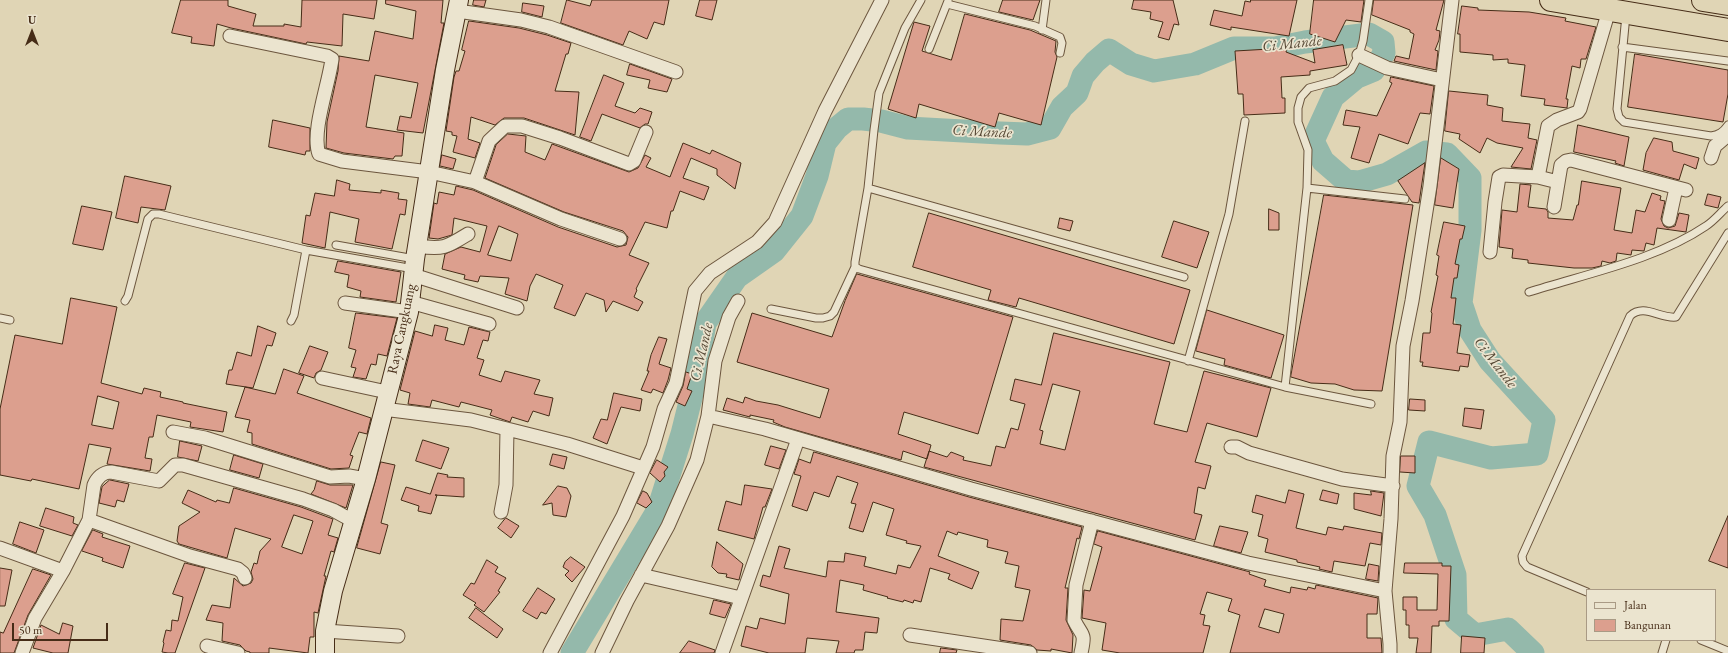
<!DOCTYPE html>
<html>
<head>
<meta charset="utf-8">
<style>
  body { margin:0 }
  #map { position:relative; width:1728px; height:653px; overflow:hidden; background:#e0d5b5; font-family:"EB Garamond",serif }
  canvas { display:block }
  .legend { position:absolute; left:1586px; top:589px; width:130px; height:52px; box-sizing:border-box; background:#ebe4cf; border:1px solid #a99a85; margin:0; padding:5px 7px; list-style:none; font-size:12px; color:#462c17 }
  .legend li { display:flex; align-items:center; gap:8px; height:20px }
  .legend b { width:20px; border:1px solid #a99a85 }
  .north { position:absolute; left:12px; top:12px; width:40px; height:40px; -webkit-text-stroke:3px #ebe4cf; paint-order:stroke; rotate:0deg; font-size:11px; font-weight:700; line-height:16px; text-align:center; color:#462c17 }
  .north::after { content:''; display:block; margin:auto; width:14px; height:18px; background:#462c17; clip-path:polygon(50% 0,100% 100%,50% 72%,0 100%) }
  .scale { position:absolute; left:12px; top:623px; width:96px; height:18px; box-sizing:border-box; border:2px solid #462c17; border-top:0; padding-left:5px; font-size:12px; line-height:14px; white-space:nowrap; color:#462c17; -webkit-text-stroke:3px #ebe4cf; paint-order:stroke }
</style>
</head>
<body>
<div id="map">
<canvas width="1728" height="653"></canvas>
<ul class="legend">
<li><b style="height:5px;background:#ebe4cf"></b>Jalan</li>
<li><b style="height:11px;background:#dc9f8e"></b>Bangunan</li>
</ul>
<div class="north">U</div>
<div class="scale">50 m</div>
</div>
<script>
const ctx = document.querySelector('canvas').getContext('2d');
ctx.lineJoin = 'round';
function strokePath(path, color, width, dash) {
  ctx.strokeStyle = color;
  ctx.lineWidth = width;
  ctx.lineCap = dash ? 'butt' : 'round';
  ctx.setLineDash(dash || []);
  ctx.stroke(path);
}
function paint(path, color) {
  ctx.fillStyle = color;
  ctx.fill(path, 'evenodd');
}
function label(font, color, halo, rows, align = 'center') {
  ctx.font = font + ' "EB Garamond",serif';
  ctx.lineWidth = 3.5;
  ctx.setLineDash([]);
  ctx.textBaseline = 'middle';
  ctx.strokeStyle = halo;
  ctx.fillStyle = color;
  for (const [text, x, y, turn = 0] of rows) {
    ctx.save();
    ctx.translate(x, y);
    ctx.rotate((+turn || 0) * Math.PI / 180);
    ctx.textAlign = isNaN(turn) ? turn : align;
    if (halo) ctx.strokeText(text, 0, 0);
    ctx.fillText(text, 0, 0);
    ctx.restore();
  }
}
strokePath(new Path2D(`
  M572,653L658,510L682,434L695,382L705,323L737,277L774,251L802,216L817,176L825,143L837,128L848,119H863L881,121L908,128L1000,133L1027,134L1050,128L1062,107L1077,93L1083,76L1095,62L1109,50L1131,64L1154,71L1195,64L1234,48H1275L1305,42L1369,34L1383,42L1384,53L1374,70L1357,77L1333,97L1313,141L1323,161L1346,181L1359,182L1387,174L1426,152L1447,154L1470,178V230L1461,303L1470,330L1490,361L1544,420L1537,454L1491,458L1429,442L1418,486L1435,515L1455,575L1456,619L1475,635L1508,629L1533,653`), '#94b9ab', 23);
const building = new Path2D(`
  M181,0H228V6L256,14L253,26H284V24L301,27L302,0H377L374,19L343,14L342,46L307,42L306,44L231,28L217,24L214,46L191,43L192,37L172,33Z
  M386,0H443L441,23H444L423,133L397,130L400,116L411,118L418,83L375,75L366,127L404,133L402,156H395L393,159L344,153L326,148L327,122L338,71L339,56L369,61L375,31L413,39L416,11L386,4Z
  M474,0H486L484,7L473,5Z
  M567,0L590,6L592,0H669L664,25L654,22L647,39L629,31L623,45L561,23Z
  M700,0H717L712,20L696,16Z
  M1003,0H1040L1033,20L999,12Z
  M1134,0H1173L1179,25L1174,24L1169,40L1158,37L1163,22L1150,19L1151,12L1132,9Z
  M1251,0H1297L1289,36L1231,27V30L1210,25L1214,10L1242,16L1245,1L1250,2Z
  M1314,0H1364L1361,22L1346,20L1335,42L1310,34Z
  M1374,0H1444L1436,30L1440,31L1439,40L1435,50L1438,51L1436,70L1394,61L1396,56L1409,59L1414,34L1410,32V30L1372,15Z
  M523,3L544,6L542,17L522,12Z
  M1462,6L1478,8V10L1529,12L1566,18L1565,21L1596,27L1586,59H1581L1580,68L1572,66L1566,99H1568L1567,108L1544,105L1545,99L1521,96L1525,65L1508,63V59L1493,60V55L1460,52V34H1458Z
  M965,14L1030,30L1056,41L1055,52L1057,57L1041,125L999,113L995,127L919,104L916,118L888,109L914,22L930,26L922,51L951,60Z
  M469,21L519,28L547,35L571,43L568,54H566L555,91L579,92L575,135L524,118H504L495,125L471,117L468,139L480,143L475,158L453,152L457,136L452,135V132L446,131L454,77L456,71H459L465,51L462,50Z
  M1343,45L1347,65L1310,71V75L1281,77L1282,98H1285V113L1244,115L1243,94H1238L1235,51L1287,48L1286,52L1315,63L1313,50Z
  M1635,54L1728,70V94L1723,122L1628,107Z
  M630,64L672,79L667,92L648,88L650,80L627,75Z
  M604,75L624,83L615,106L635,113L640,108L652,112L648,124H645L640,128L602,114L591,141L580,137Z
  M1391,77L1434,86L1430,114L1420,113L1408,144L1379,134L1369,163L1351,158L1360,127L1343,125L1346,110L1377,116L1392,83L1390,82Z
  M1449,91L1488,95L1487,105L1503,108L1502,121L1530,124L1528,138L1537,140L1531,169L1511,167L1523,148L1497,143L1487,138L1480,153L1459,139L1460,134L1445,131Z
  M273,120L310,128V151H306L305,155L269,147Z
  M1578,125L1629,137L1624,166L1615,163L1616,161L1574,152Z
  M508,134L526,136L525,152L545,160L552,144L629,172L638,168L645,155L651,158L646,167L670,177L683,143L710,154L712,150L741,163L735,189L717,175V169L691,158L683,178L709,187L704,200L680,191L673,211H671L667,228L645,222L629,255L649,263L636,289L637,290L634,297L643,302L638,311L613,301L606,312L604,300L586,293L575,316L554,308L563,285L536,274L530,286L527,301L505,294L509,278L480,276L478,282L464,279L465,275L442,269L445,254L461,247L480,252L487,226L454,218L452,235L438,239L429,238L434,203L437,204L439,192L454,195L456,186L473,190L558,227L617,247L626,245L628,237L623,231L564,212L485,178L496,145ZM499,226L518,234L511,261L488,255Z
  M1654,138L1672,142L1673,151L1699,158L1696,169L1684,164L1679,180L1643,170L1646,153Z
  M442,155L456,159L453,169L440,166Z
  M1441,158L1459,169L1453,208L1435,205Z
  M1425,163L1419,203L1412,202L1398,181Z
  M125,176L171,186L165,210L141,207L138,223L116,218Z
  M337,180L350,184L349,190L381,193V190L399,193L398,199L407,200L405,215L400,214L392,249L355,242L359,219L330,212L325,248L302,243L306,215L310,216L315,193L334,196Z
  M1582,181L1621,188L1614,230L1632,233L1636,210L1645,212L1652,193L1661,196L1660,200L1665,201L1661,219L1664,226L1668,228L1675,226L1679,213L1689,215L1686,232L1657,228L1654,245L1646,243L1644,251L1632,250L1631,255L1617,253L1616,261L1610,263L1602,261L1601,266L1592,268H1574L1528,263V260L1512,258L1513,249L1499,247L1502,210L1517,212L1520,184L1531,185L1528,207L1546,209L1548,212V218L1573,220L1577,205H1578Z
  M1708,194L1721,197L1718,208L1705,205Z
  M1324,195L1413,205L1382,391L1354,390L1335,384L1311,383L1291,377Z
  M82,206L112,212L103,250L73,244Z
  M1269,209L1279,213V230H1269Z
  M929,213L1190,290L1174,344L1019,298L1016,307L988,300L991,290L913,267Z
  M1060,218L1073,221L1070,231L1058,228Z
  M1174,221L1209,232L1197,268L1162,257Z
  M1444,222L1465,226L1462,239H1460L1455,264L1459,265L1457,278H1454L1451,298H1456L1453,324L1461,325L1457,353L1470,355L1468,367L1460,366L1459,371L1422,366L1423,362H1420L1423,333H1430L1432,313L1431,312L1438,276L1436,275L1439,256L1437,255Z
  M338,261L401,272L396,302L360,297L361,291L347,287L349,275L335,272Z
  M857,274L1013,317L978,434L904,412L898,434L931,445L927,459L903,451L901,460L785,427L773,422L774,420L750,415V417L723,410L727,398L743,403L745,397L756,401L778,405L820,418L829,389L737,362L752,313L832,337L845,301Z
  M71,298L117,307L101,383L142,394L144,388L161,392L160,397L183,402V403L227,412L223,432L190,427L191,422L157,415L153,437H149L145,458L152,459L150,471L107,464L111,448L89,444L79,489L32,479L31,481L0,475V409L15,335L62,344ZM98,396L119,402L113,429L92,425Z
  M1207,310L1284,335L1271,378L1224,365L1225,359L1196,351Z
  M356,313L397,318L387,356L378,354L376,365L371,364L366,379L353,377L356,368L351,367L356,350L349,348Z
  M435,325L448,328L445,340L464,345L469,327L490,332L488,341L483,340L477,358L484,360L479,375L501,382L505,371L540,380L534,394L553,398L549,416L533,411L528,422L512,417L510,422L490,415L492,410L461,402L459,407L432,400L430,407L408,404L410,393L400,390L415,331L432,336Z
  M258,326L276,333L272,346L267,345L253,388L226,384L229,370H232L237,352L251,356Z
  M1054,333L1170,362L1154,424L1187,432L1204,371L1271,388L1257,437L1207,423L1195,462L1211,466L1205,489L1198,487L1194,513L1202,515L1195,540L924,467L929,451L947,457L951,452L964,457L963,460L991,466L996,446L1005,448L1011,428L1018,430L1025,404L1010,400L1015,379L1041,385ZM1053,384L1080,391L1065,450L1040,444L1043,431L1040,430Z
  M659,337L667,339L659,364L671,368L668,380L663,393L653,389L651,393L641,390L649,371H647L651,355Z
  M310,346L328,352L321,370L316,373L314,378L299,373Z
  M284,369L304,376L297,393L371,418L367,434L359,432L350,455L353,456L349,468L331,469L252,444V433L247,432L250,420L235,417L245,387L275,394Z
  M686,372L692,374L687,389L692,391L685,406L676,402L683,386Z
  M614,393L642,399L640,411L621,407L607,444L593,438L601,419L607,420Z
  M1410,399L1425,400V411L1409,410Z
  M1465,408L1484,410L1481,429L1463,426Z
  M423,440L449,448L441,469L416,461Z
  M180,441L202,446L198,461L178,457Z
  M771,446L786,450L779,469L765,465Z
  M814,452L969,497L1082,527L1079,539L1077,538L1065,588H1068L1066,620L1073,635L1072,653L1051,649V651L1037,650L1031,645L1000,640L1001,619L1023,621L1030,590L1015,587L1019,566L1005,563L1008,552L987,547L988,540L958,532L957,535L947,531L938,556L979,572L972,589L948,579L950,574L930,568L921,602L914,600L913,603L904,600L903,602L887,598L888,597L863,590L864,585L840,580L836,612L879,618L877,633L865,632L863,650H855L854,653H836L839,641L807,638L805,653H769L741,646L746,626L757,629L760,618L785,624L789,594L760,586L763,575L770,577L779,546L790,549L784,568L826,577L828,561L844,562L845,553L866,557L864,566L896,574L898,565L910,568L921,546L906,543L907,541L886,535L894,509L873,502L863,532L849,528L856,504L851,503L858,483L837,476L829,497L814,492L807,511L792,506L801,476L794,474L799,459L810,463Z
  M553,454L567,457L564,469L550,465Z
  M234,455L263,464L259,478L230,470Z
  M1401,456H1415V473L1400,472Z
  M657,460L668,467L664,472L665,476L660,482L650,473Z
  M381,462L395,465L381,523L388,525L380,554L357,548Z
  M438,473L448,475L447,477L464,478V497L435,495H437L431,514L418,511L419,506L401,500L406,487L430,494Z
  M110,480L129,484L124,502L117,500L115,507L99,503L102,487Z
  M317,481L330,485H353L346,508L311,494L314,490Z
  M745,485L772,489L765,507H763L754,539L718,530L726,501L741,505Z
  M558,486L567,488L571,496L566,517L553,515L552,503L543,505Z
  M234,488L301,507L333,519L328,535L338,538L334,552L331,551L324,576H326L318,613L314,612V637H310L308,653L269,648V653H250V652L246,651L240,645L222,641L223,623L206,620L212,605L230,608L234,578L243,586L251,583L253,579L251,572L254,563L257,564L260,551L271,539L235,528L227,558L179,544L177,541L179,526L200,512L182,503L188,490L216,502L217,500L229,503ZM294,515L313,521L302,554L282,547Z
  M1289,490L1304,494L1296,528L1326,535L1328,527L1343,530L1344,526L1382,533L1381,545L1370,543L1365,566L1334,561L1332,572L1319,569L1320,567L1297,562V560L1265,552L1268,539L1258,536L1263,515L1252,512L1256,495L1285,503Z
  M1323,490L1339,494L1337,504L1320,500Z
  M643,491L647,493L652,502L646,508L637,503Z
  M1371,491L1384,493L1381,516L1354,509V493L1371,495Z
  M46,508L74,517L73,523L78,525L72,536L40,526Z
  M1728,516V568L1709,561Z
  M506,518L519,526L511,538L498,528Z
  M20,522L44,530L36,553L13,544Z
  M1220,526L1248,532L1241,553L1214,546Z
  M93,530L103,534L102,537L130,546L123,568L102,561L103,558L82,551Z
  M1098,531L1250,572L1249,574L1266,580L1264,586L1290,593L1291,587L1307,590L1308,587L1315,589L1316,585L1378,598L1377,614H1367V638H1381L1382,653H1230L1240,615L1228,611L1232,599L1207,592L1200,614L1205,615L1203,625L1210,626L1203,653H1120L1102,650L1106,623L1082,618L1084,590L1090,591L1102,547L1094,544ZM1265,609L1284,614L1279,633L1259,627Z
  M717,542L743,564L739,580L726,577L727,574L718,573L712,567Z
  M571,557L585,567L572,582L565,575L569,571L563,567L565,562Z
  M487,560L498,567L495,572L506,578L498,591L500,592L484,612L474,605L476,603L463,595L471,583L474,584Z
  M185,563L205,568L175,653H168L162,652L164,643L163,642L166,630L171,631L172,620L178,621L183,597L173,594Z
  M1405,563H1442V566H1451L1449,621H1439V626H1432L1431,653H1416L1418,638H1409V625H1406V610H1403V597H1417V610H1437L1438,574L1404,573Z
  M1369,564L1379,566L1378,581L1366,579Z
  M0,568L12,570L5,606H0Z
  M33,569L51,575L28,615L14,653H0V632L3,633Z
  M538,588L555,599L546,614L541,612L537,619L523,611Z
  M714,600L731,604L725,618L710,614Z
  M476,608L503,629L497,638L469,618Z
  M63,623L73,626L68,653H53L33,648L41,625L59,634Z
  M1462,636L1485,638L1484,653H1461Z
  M689,641L715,650L714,653H680Z
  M941,648L957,650L956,653H940Z`);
paint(building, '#dc9f8e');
strokePath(building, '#462c17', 1);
const service = new Path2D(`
  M947,4L1035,26L1060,37L1062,43L1060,53
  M1626,15L1617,109L1619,117L1624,122L1711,136C1719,135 1723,132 1728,125
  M1042,30L1046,0
  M1622,47L1728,61
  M929,49L948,1
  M868,188L1184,277
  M1307,188L1405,199
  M336,245L415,259
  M855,267L859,269L1285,387L1371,404
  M1529,292C1585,274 1656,260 1706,226C1714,221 1721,212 1728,206
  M125,301L128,296L148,219L153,214H159L306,250L414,269
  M771,309L816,318H823L830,316L834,312L855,267V262L868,188L874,130L879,93L905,28L921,0
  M0,318L10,320
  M291,321L294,315L306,250
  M1188,361L1229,214L1245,121
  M1285,387L1307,188L1308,150L1298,122V108L1301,97L1309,88L1335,81L1351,70L1359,55L1363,41L1369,0
  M1587,592L1527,567L1523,562L1522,556L1630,316C1644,303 1660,319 1676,317L1728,233
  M1701,640L1728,651
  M1662,653L1666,640`);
const minor = new Path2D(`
  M457,11L521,20L549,27L676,72
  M230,36L327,56L332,59C329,84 311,132 319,154L342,161L429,172L475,182L561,219L620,239
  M1359,55L1387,68L1442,80
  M1711,158L1715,146L1728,135
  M1538,177L1548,126L1557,120L1578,112L1580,109L1609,10
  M475,182L489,141L505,126H522L560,138L629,164L634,161L646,132
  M1554,207L1561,165L1566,161L1571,160L1686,190
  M1669,220L1676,188
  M418,246C443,250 447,247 468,234
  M1490,252L1495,202L1499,177L1503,175L1538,177L1558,182
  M413,275L517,308
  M410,302L489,324
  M345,303L409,312
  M322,378L387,392
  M383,409L471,420L567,444L643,468
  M708,416L765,429L971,489L1248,563L1385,591
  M173,432L205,438L330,477L349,476L366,479
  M1231,447H1237L1249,453L1342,479L1393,486
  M501,512L506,485L507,429
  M89,520L190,556L238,569L243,573L245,578
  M0,548L63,571
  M641,575L741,598
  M325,631L398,636
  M910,635L1030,653
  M207,646L238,653
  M22,653L35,618L63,571L89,520L94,485C97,478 103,472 111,472L159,481L175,465H183L303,499L333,510L353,521
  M550,653L623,516L653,447L664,409L676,383L695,291L710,273L757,242L775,222L825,111L882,0
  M602,653L627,601L668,526L697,460L708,416L715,361L729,317L738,301
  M722,653L798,439
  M1081,653C1086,631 1082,637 1074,620L1076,585L1092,521
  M1390,653V644L1385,591L1391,519L1393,456L1400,422L1403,346L1412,301L1430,186L1452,0`);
const secondary = new Path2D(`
  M325,653V631L333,591L366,479L409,312L415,259L445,70L459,0`);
const trunk = new Path2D(`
  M1551,0L1728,30
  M1703,0L1728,4`);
strokePath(service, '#6c563e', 9);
strokePath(minor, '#6c563e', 15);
strokePath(secondary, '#462c17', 20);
strokePath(trunk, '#462c17', 24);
strokePath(service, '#ebe4cf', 7);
strokePath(minor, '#ebe4cf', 13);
strokePath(secondary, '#ebe4cf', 18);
strokePath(trunk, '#e0d5b5', 22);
label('14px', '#462c17', '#ebe4cf', [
  ["Raya Cangkuang",402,329,-78]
]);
label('italic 15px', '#564835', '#ebe4cf', [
  ["Ci Mande",1292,44,-6],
  ["Ci Mande",982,132,3],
  ["Ci Mande",702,352,-77],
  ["Ci Mande",1495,363,52]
]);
</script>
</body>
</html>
